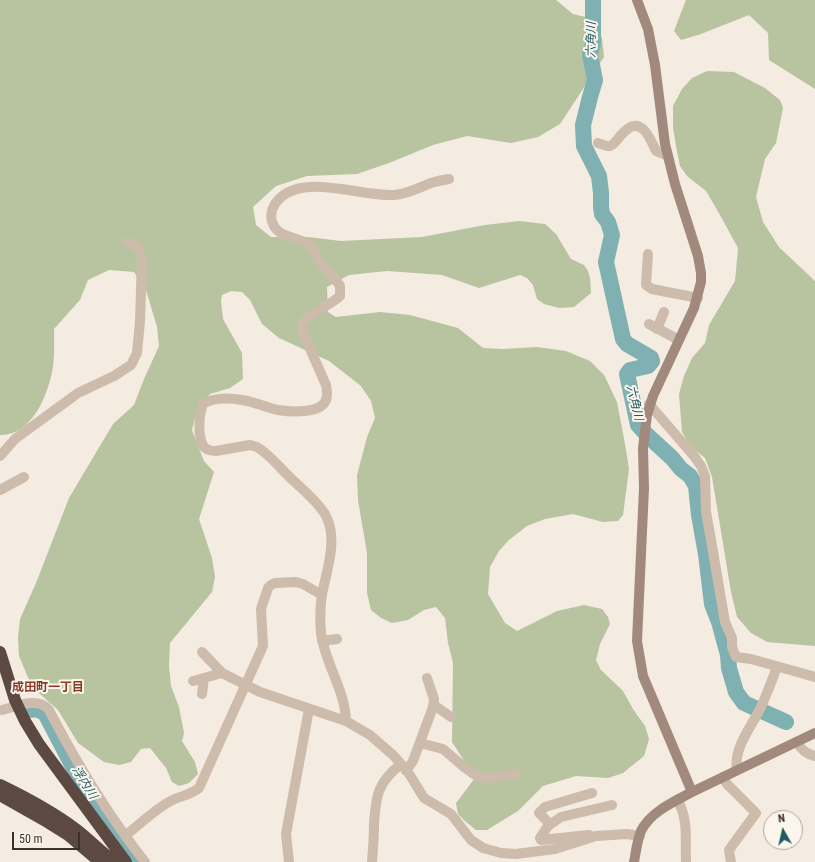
<!DOCTYPE html>
<html>
<head>
<meta charset="utf-8">
<style>
  body { margin:0 }
  #map { position:relative; width:815px; height:862px; overflow:hidden; background:#f4ebe1; font-family:"Roboto Condensed",sans-serif }
  canvas { display:block }
  .north { position:absolute; left:763px; top:810px; width:40px; height:40px; box-sizing:border-box; background:#fbf5ee; border:1px solid #aea6a0; border-radius:50%; rotate:352deg; font-size:11px; font-weight:700; line-height:16px; text-align:center; color:#3b302b }
  .north::after { content:''; display:block; margin:auto; width:14px; height:18px; background:#1f5a5e; clip-path:polygon(50% 0,100% 100%,50% 72%,0 100%) }
  .scale { position:absolute; left:12px; top:832px; width:68px; height:18px; box-sizing:border-box; border:2px solid #3b302b; border-top:0; padding-left:5px; font-size:12px; line-height:14px; white-space:nowrap; color:#3b302b; -webkit-text-stroke:3px #fbf5ee; paint-order:stroke }
</style>
</head>
<body>
<div id="map">
<canvas width="815" height="862"></canvas>
<div class="north">N</div>
<div class="scale">50 m</div>
</div>
<script>
const ctx = document.querySelector('canvas').getContext('2d');
ctx.lineJoin = 'round';
function paint(path, color) {
  ctx.fillStyle = color;
  ctx.fill(path, 'evenodd');
}
function strokePath(path, color, width, dash) {
  ctx.strokeStyle = color;
  ctx.lineWidth = width;
  ctx.lineCap = dash ? 'butt' : 'round';
  ctx.setLineDash(dash || []);
  ctx.stroke(path);
}
function label(font, color, halo, rows, align = 'center') {
  ctx.font = font + ' "Roboto Condensed","Noto Sans JP",sans-serif';
  ctx.lineWidth = 4;
  ctx.setLineDash([]);
  ctx.textBaseline = 'middle';
  ctx.strokeStyle = halo;
  ctx.fillStyle = color;
  for (const [text, x, y, turn = 0] of rows) {
    ctx.save();
    ctx.translate(x, y);
    ctx.rotate((+turn || 0) * Math.PI / 180);
    ctx.textAlign = isNaN(turn) ? turn : align;
    if (halo) ctx.strokeText(text, 0, 0);
    ctx.fillText(text, 0, 0);
    ctx.restore();
  }
}
paint(new Path2D(`
  M0,0H556L573,14L594,19L602,38L604,57L560,124L538,137L511,143L467,136L433,145L389,163L357,174L307,176L276,186L253,207L256,225L271,237H308L341,241L422,237L485,225L519,221L545,224L556,234L571,259L584,265L588,271L590,278L591,293L574,307L559,308L544,304L537,299L533,285L527,278L520,275L479,288L442,275L387,271L349,275L327,287L328,312L336,317L380,312L410,315L458,328L483,348L503,349L537,347L566,351L590,361L604,375L617,402L625,444L629,469L623,515L618,521L603,522L573,514L545,519L527,526L509,540L499,551L490,567L488,594L505,623L517,631L557,611L584,605L602,609L608,617L610,624L600,644L596,660L601,670L623,691L633,709L645,726L649,739L644,756L623,773L608,778L576,776L543,786L518,811L487,830H476L466,822L458,814L456,803L475,778L452,742L453,663L448,643L445,618L436,607L424,610L408,620L392,623L381,618L371,610L367,593V553L358,500L357,475L367,437L375,418L371,401L361,386L329,361L279,338L262,324L250,300L242,292L231,291L222,295L221,301L223,319L242,353L243,379L230,388L210,394L197,410L192,430L204,461L214,472L199,519L212,558L215,577L212,592L170,643L169,666L171,686L179,707L184,733L182,741L195,762L198,774L189,783L179,786L172,782L166,768L150,748L141,749L131,762L119,765L104,762L78,743L58,710L32,687L19,656L18,637L20,619L36,583L69,498L113,424L134,405L144,379L159,346L157,327L146,290L134,272L109,270L88,280L80,300L54,329C54,343 55,358 52,372C47,397 31,436 0,435Z
  M686,0H815V89L769,60L768,33L749,15L701,34L681,40L674,31Z
  M707,71L734,72L765,88L780,100L783,108L776,143L765,159L756,197L763,222L779,247L815,281V646L767,642L751,633L737,617L731,592L712,477L705,458L690,446L682,432L679,394L684,376L692,358L705,343L709,325L735,281L738,248L720,215L706,191L687,176L680,166L676,146L673,128V106L682,89L692,78Z`), '#b8c4a0');
strokePath(new Path2D(`
  M593,0V44L590,55L595,80L590,97L583,125L584,146L599,176L601,193V207L602,214L608,222L612,235L606,262L623,339L627,344L651,358L652,361L648,366L630,370L627,374L638,425L647,435L672,458L681,469L690,476L696,486L699,515L706,554L712,604L719,622L728,655L729,668L736,692L744,703L786,722
  M29,710L36,709L45,713L80,780L103,816L138,862`), '#7fb0b2', 16);
strokePath(new Path2D(`
  M598,143C602,144 606,147 610,146C616,144 619,136 624,132C641,115 650,138 656,151L668,156
  M648,254L646,285L652,289L698,298
  M649,324L679,340
  M657,329L664,312
  M649,404L694,456L701,466L705,476L706,512L711,540L725,622L732,638V647L736,657L751,659L815,677
  M0,456L15,439L78,393L114,376L131,365L137,353L140,321L142,260L138,246L126,242
  M0,490L24,477
  M322,641L337,639
  M202,652L222,673L260,692L346,721L370,735L393,755L408,772L424,798L451,814L471,840L483,848L501,853L516,854L555,849L596,836L627,834L640,836
  M193,681L222,673
  M202,694L204,678
  M24,704C34,702 43,702 49,710C77,764 108,815 145,862
  M434,705L451,717
  M2,710L13,707
  M346,721C345,689 325,664 321,633C320,621 320,606 322,594C327,570 338,539 326,516C319,503 305,492 295,482C283,472 271,455 257,447L250,445L216,451C212,451 207,450 204,447C197,437 199,414 203,404C213,397 231,398 242,400C255,402 266,407 278,410C290,412 321,414 326,400C328,395 327,390 326,385L304,335C303,332 301,329 302,326C305,315 331,305 340,296V286C334,276 325,269 319,260C314,253 313,248 306,243C296,237 278,237 273,224C270,218 271,210 275,204C297,170 360,197 394,195C408,194 418,188 431,183C437,181 443,180 449,179
  M797,742C801,750 806,754 815,756
  M420,743L443,749L464,767L478,777L487,778L516,774
  M737,770C733,748 752,726 761,707C767,694 772,680 777,667
  M406,771L413,761L433,707L434,699L427,678
  M723,777L727,784L756,813L729,850L731,862
  M677,800C689,818 685,841 686,862
  M550,824L539,813L545,807L592,793
  M589,835L541,840L540,838L548,826L561,817L612,805
  M125,836C139,825 152,812 167,803C178,796 189,796 199,788L263,646L261,609L268,588L271,585L275,583L296,582L303,584L322,595
  M289,862L286,834L309,709
  M372,862C373,849 374,837 374,824C376,796 377,783 401,764`), '#cdbbac', 10);
strokePath(new Path2D(`
  M637,0L648,29L655,65L665,144L675,184L698,256L701,273V282L694,308L653,396L647,415L643,448L644,488L637,641L643,676L692,792
  M634,862C636,852 637,841 641,831C650,812 675,801 692,792L815,733`), '#a18a7d', 10);
strokePath(new Path2D(`
  M0,652L15,700L25,721L39,744L126,862
  M0,785C27,798 53,812 77,830C90,840 102,853 115,862
  M0,795L44,820L68,835L100,862`), '#5c4a42', 12);
label('italic 12px', '#1f5a5e', '#fbf5ee', [
  ["六角川",592,40,-89],
  ["六角川",634,403,76],
  ["浮内川",84,783,58]
]);
label('bold 12px', '#8c3b22', '#fbf5ee', [
  ["成田町一丁目",48,688]
]);
</script>
</body>
</html>
